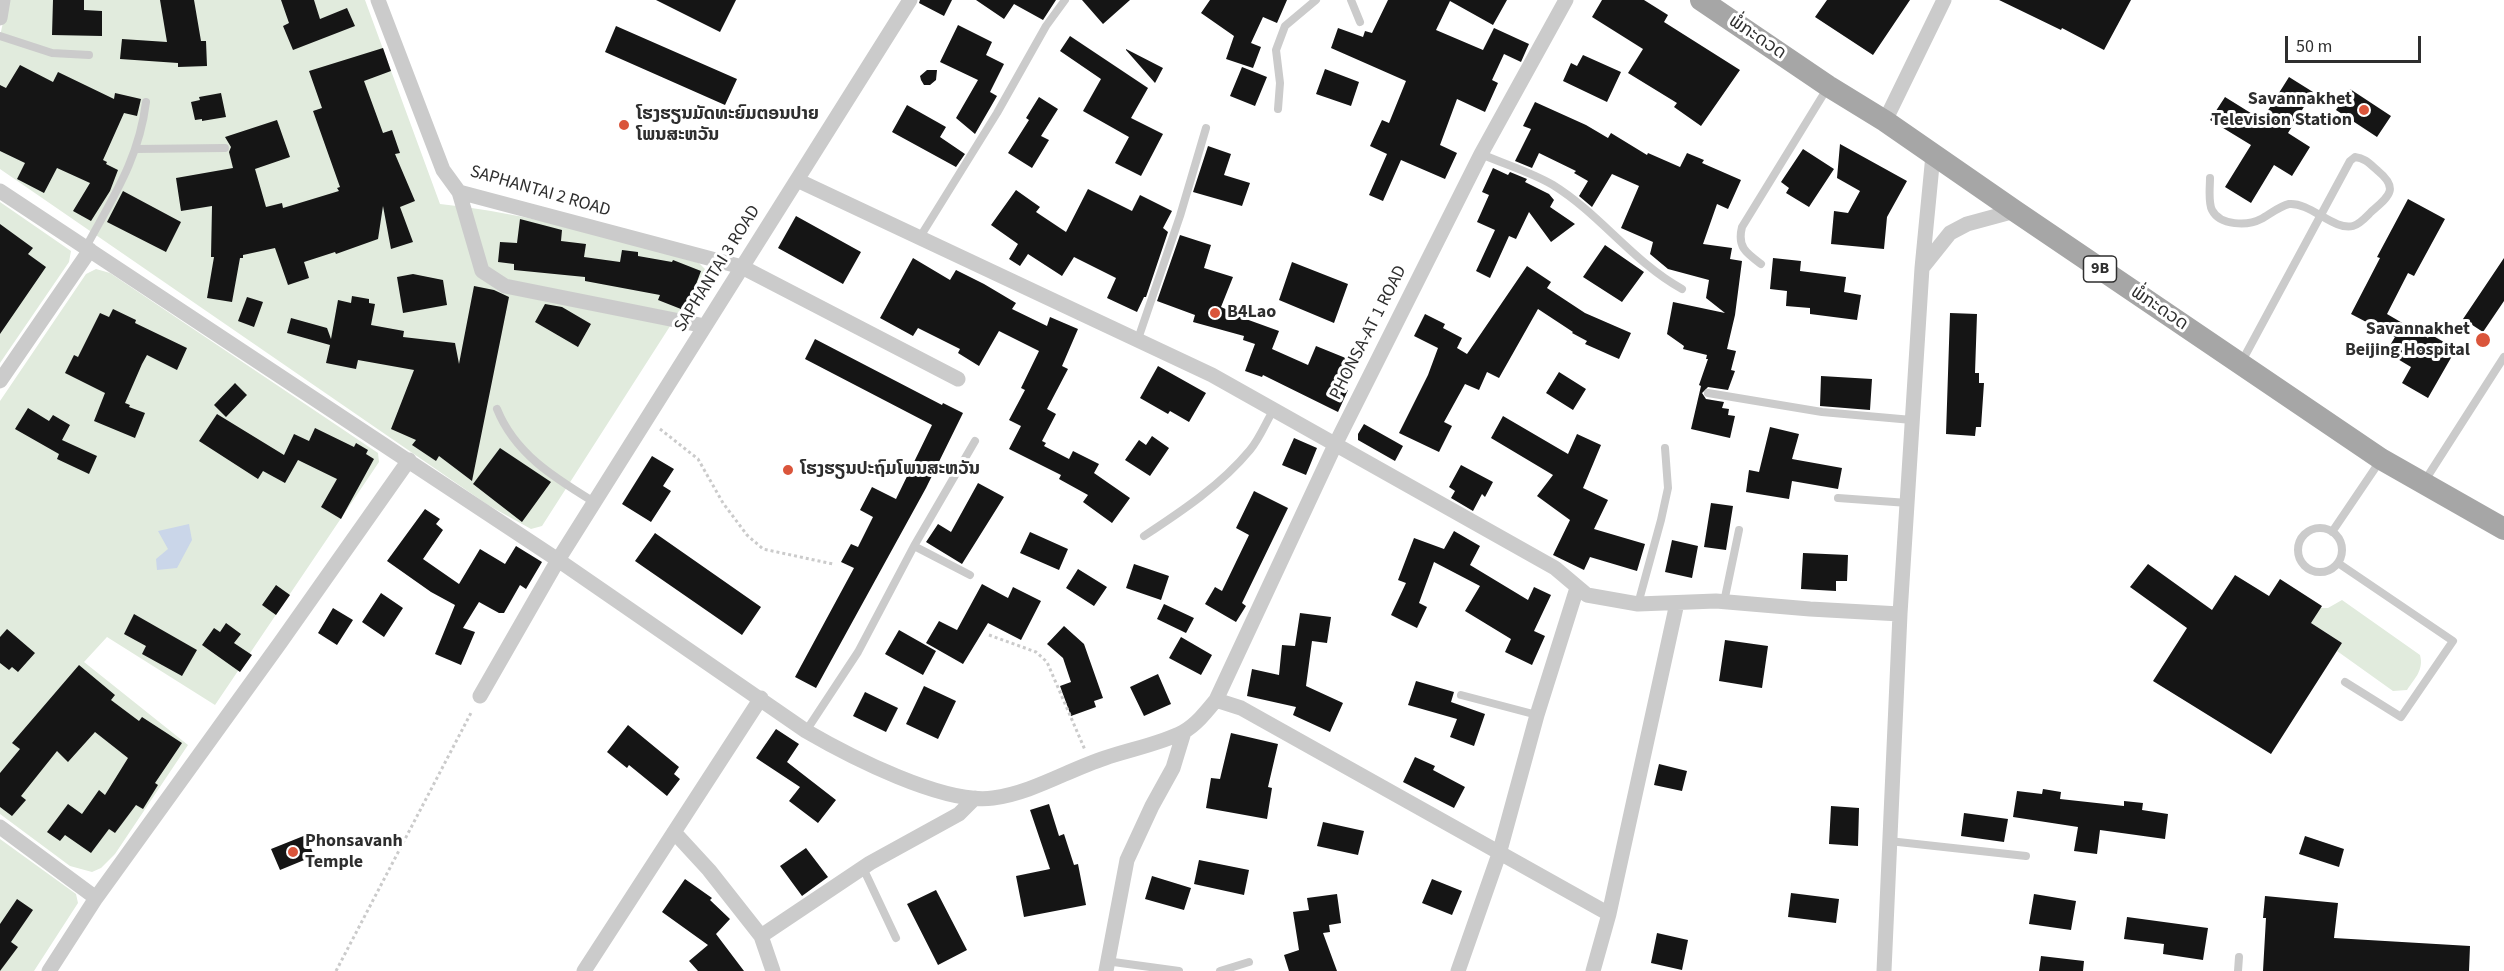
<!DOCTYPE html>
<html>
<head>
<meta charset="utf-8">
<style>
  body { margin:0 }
  #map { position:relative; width:2504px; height:971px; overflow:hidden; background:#fff; font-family:"Source Sans 3",sans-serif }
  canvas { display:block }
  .scale { position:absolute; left:2285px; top:36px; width:136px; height:27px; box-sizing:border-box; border:3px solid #2e2e2e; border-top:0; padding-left:8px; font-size:18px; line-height:21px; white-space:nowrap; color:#2e2e2e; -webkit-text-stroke:4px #fff; paint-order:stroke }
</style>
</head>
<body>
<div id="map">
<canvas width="2504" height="971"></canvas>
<div class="scale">50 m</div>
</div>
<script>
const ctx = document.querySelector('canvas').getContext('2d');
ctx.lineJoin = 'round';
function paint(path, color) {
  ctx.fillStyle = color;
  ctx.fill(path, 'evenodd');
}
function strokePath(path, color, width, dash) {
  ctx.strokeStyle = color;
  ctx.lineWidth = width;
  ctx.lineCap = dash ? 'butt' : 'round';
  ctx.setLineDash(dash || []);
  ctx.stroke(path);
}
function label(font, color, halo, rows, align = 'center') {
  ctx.font = font + ' "Source Sans 3","Noto Sans Lao",sans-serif';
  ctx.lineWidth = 6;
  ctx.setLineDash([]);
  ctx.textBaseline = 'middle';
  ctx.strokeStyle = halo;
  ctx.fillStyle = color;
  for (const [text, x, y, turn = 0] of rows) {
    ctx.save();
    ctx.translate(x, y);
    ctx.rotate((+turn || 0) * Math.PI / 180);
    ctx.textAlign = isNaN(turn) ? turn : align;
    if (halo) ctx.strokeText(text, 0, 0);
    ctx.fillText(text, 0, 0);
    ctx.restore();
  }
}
paint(new Path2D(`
  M8,0H365L440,204C529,213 613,239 699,263L706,270L542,526L531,529L488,505L0,169V36Z
  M0,202L71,251L69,262L0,363Z
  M96,269L110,273L378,453L379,462L215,705L107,637L84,662L188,745L115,854L101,868L92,872L70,866L0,814V401L86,274Z
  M2342,600L2420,655C2424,670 2415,678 2407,690L2393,691L2337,651L2342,643L2311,623L2320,608H2328Z
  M0,839L76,894L78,903L34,971H0Z`), '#e1ebdd');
paint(new Path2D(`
  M189,524L192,540L177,568L157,570L156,559L168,549L158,531Z`), '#cad6e9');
paint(new Path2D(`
  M53,0H84V10L102,11V36L52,35Z
  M160,0H194L201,41H206L207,66L178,67V63L120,59L122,39L167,42Z
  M281,0H314L320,19L347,8L355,26L293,50L283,26L289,23Z
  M656,0H736L720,32Z
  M920,0H952L944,16L919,3Z
  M976,0H1056L1043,20L1014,4L1004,19Z
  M1082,0H1130L1103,24Z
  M1210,0H1287L1277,23L1263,17L1251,43L1261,47L1253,68L1226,59L1234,36L1201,13Z
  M1388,0H1507L1493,25L1450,1L1436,30L1483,50L1494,28L1529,44L1521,62L1504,54L1492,80L1498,83L1485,112L1457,99L1440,145L1457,153L1445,179L1401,160L1383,201L1369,195L1387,154L1370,146L1382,120L1389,123L1406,81L1331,48L1338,28L1363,37L1365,31L1372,33Z
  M1602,0H1644L1668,15L1664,22L1740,70L1701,126L1674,107L1677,103L1628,73L1643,49L1592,17Z
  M1827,0H1910L1873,55L1815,17Z
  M1999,0H2131L2104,50L2062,28L2061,30Z
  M958,25L992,42L986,55L1004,64L990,92L997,96L975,134L956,118L978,80L940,62Z
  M616,26L737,79L725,105L605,52Z
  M1070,36L1148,88L1131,118L1163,134L1141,176L1115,163L1129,137L1083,111L1101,79L1060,51Z
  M383,48L391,71L364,81L383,133L392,130L400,153L395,154L415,201L400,207L413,242L391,249L383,206L378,239L336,254L335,252L304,262L309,278L288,285L275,248L243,255V258H240L232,302L207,298L214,257H211L212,206L181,211L176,178L233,168L229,152L231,147L225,137L277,120L290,157L255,169L266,207L282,203L283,208L339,191L337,188L340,187L313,111L322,108L309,71Z
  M1126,49L1163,68L1155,83L1126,50Z
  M1583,55L1621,72L1607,102L1563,81L1571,63L1577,66Z
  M20,65L53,82L58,72L114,99L115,93L141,99L137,116L124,113L103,160L107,162L106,164L118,170L110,191L91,221L73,211L90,183L57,168L44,193L17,179L25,163L0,151V85L6,88Z
  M1242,67L1267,77L1255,106L1230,96Z
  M1325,69L1359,82L1351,106L1316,94Z
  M927,70H937L936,80L930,85H924L921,80L920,76Z
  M2289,77L2313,92L2288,133L2310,147L2292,176L2274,165L2251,203L2225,187L2251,145L2210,120L2225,97L2262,120Z
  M2350,89L2391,116L2377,137L2336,110Z
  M221,93L226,117L202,121V119L195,120L191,102L200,100L199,97Z
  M1039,97L1058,109L1041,136L1049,140L1032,168L1008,153L1029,120L1026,118Z
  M1535,102L1586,125L1608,138L1611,133L1647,155L1648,153L1680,167L1687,153L1704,160L1702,163L1741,180L1728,209L1717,204L1703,244L1732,248L1730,259L1742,261L1735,315L1727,349L1736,351L1731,370L1735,371L1728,390L1708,387L1702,393L1706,399L1724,402L1722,408L1729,409L1728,415L1735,416L1730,438L1691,429L1701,386L1699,385L1708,359H1706L1707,355L1683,349L1684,346L1667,334L1673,302L1725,313L1706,298L1709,280L1668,269L1650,254L1653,242L1621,228L1639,186L1612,174L1592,207L1579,196L1588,181L1574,173L1576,171L1539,153L1532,168L1515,161L1531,129L1523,126Z
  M907,105L946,127L940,137L965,154L956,167L892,132Z
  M1840,144L1907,181L1887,217L1884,249L1831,244L1834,211L1848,213L1860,191L1837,178Z
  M1208,146L1231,154L1224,175L1250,183L1242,206L1193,192Z
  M1803,149L1834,169L1809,207L1786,193L1789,188L1781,182Z
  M1493,168L1508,175L1510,172L1527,179L1525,182L1549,194L1554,200L1550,207L1575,224L1551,242L1529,212L1516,239L1509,236L1490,278L1476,271L1495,230L1477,222L1489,195L1482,192Z
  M1088,189L1132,211L1140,195L1172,211L1163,228L1168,232L1146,297H1144L1137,312L1107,298L1116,278L1074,257L1062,276L1028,254L1020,266L1009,259L1018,244L991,225L1016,190L1040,207L1036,212L1066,232Z
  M123,191L181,222L166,252L107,222Z
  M2408,199L2445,219L2414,276L2408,273L2387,314L2428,338L2430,334L2456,349L2428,398L2402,383L2411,367L2386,352L2395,337L2351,314L2380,258L2377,257Z
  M796,216L861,252L843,284L778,248Z
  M520,219L562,230L561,241L586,244L584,257L620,262L622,250L638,252V256L672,262L673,260L701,271L686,311L658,300L660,295L585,281V277L514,270V264L498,262L500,242L517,243Z
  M0,224L33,248L28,254L46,267L0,334Z
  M1180,235L1211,245L1204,268L1233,277L1221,307L1232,312V314L1279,331L1272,349L1308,365L1316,346L1353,361L1342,388L1348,390L1338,412L1263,375L1262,377L1245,371L1255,344L1243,340L1244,336L1193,322L1195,315L1157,301Z
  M1605,245L1644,272L1622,302L1583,277Z
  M913,258L950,280L956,270L984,284L1016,303L1012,309L1047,326L1050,317L1078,329L1062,366L1068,369L1047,409L1056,414L1042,441L1046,443L1044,446L1069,459L1073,451L1099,464L1094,473L1130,498L1112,523L1083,502L1088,495L1059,479L1061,475L1009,449L1021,426L1009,420L1025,390L1021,388L1039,351L999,331L979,366L958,353L960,349L918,328L913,336L880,318Z
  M1773,258L1801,261L1800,271L1846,277L1844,292L1861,295L1857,320L1810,314V308L1786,306L1787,291L1770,289Z
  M2504,258V301L2483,332L2463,319Z
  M1292,262L1348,284L1334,323L1279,300Z
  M1527,266L1551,282L1547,288L1585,313L1631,333L1619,359L1585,344L1587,341L1572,333L1573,332L1538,309L1499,378L1487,372L1479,390L1465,384L1444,422L1452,426L1439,452L1399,433L1428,375L1438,348L1414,336L1425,314L1445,324L1443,328L1462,338L1457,348L1467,354Z
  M413,274L443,280L447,305L403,313L397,277Z
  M474,286L494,290L509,297L472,481L439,456L436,461L412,445L416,440L391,429L414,370L358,360L356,369L326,363L330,345L287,333L291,318L327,328L331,339L338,300L351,303L352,296L369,299V303L375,304L371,325L404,331L403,337L455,343L459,364Z
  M247,297L263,302L254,327L238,321Z
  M545,304L562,307L591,324L578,347L535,322Z
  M113,309L136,320L135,323L187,348L177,370L147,355L142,364L125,403L130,405L129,407L145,413L135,438L94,421L105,393L65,373L74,355L78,357L100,313L109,317Z
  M1950,313L1977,314L1975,373H1979V383H1984L1981,427H1976L1975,436L1946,434Z
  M815,339L942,405L943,403L963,413L926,488L816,688L795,677L854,568L841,562L851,544L858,547L873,517L860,510L872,487L896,499L932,425L805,359Z
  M1158,366L1206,393L1189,422L1170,411L1168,414L1140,398Z
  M1559,372L1586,389L1573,410L1546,393Z
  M1821,376L1872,379L1870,410L1820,406Z
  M235,383L247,395L226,417L214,405Z
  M28,408L49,421L53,415L70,425L62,440L97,456L89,474L57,459L59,454L15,429Z
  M217,414L284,455L294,434L309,441L315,428L354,447L356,443L368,450L366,454L374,459L341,519L321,507L337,479L298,460L285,483L263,471L258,479L199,441Z
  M1503,416L1568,454L1577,434L1601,445L1583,488L1608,500L1594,529L1645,544L1637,571L1590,557L1584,570L1553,555L1570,520L1537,496L1553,475L1491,438Z
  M1364,424L1403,446L1395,461L1358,440V434Z
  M1770,427L1799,434L1792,459L1842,468L1838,489L1792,481L1789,499L1746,492L1749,470L1759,472Z
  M1152,436L1169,448L1150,476L1125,460L1139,440L1146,445Z
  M1294,438L1317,448L1306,475L1282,465Z
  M500,448L551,482L522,522L473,484Z
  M652,456L674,469L663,486L671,491L651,522L622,504Z
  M1461,465L1493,482L1485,497L1482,494L1473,511L1451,498L1455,491L1449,487Z
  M978,483L1004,497L962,564L926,542L938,524L951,532Z
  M1254,491L1288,508L1242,603L1246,606L1236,622L1205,604L1215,587L1222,591L1249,535L1236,528Z
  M1711,503L1733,506L1726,550L1704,547Z
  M425,509L440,519L436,524L443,530L423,559L459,584L480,549L505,564L516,546L542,562L526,589L520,585L504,613H499L479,602L463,628L475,632L461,665L435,654L455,605L431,592L387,561Z
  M1454,531L1480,546L1470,565L1528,600L1534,587L1551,595L1534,631L1545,636L1532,665L1505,652L1511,639L1465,611L1480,586L1434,562L1419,603L1427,607L1417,628L1391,615L1406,583L1398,580L1414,538L1444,549Z
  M1030,532L1068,549L1059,570L1020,553Z
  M655,533L761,607L742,635L635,561Z
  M1672,540L1698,546L1692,578L1665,572Z
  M1803,553L1848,555L1847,581H1836V591L1801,589Z
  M1134,564L1169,576L1161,600L1126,588Z
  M2148,564L2212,610L2235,575L2269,596L2280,579L2322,606L2311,623L2342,643L2271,754L2153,681L2187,628L2130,587Z
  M1078,569L1107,587L1094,606L1066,588Z
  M982,584L1008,598L1013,587L1041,601L1021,640L988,623L963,664L926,643L939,621L957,630Z
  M276,585L290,595L276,615L262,605Z
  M381,593L403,608L384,637L362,622Z
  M1164,604L1194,618L1186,633L1157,619Z
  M333,608L353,620L337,645L318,633Z
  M1300,613L1331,617L1327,643L1312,641L1306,686L1343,703L1330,732L1293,715L1296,707L1247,696L1252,669L1279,675L1282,645L1295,646Z
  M134,614L197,650L182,676L142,654L146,646L124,634Z
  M226,623L241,634L234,643L252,655L240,672L202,645L214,628L220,632Z
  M1064,626L1084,644L1103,698L1094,701L1096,707L1071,716L1060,686L1071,682L1063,658L1047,644Z
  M7,629L35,653L18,672L12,667L9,670L0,663V637Z
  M899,630L936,651L923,675L885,654Z
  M1181,637L1212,655L1201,675L1169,658Z
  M1725,640L1768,646L1762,688L1719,681Z
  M79,665L115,695L111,700L139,721L142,717L182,743L155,783L158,785L143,809L136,805L115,833L109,829L91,853L65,835L60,841L47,832L68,804L82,814L99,790L105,795L128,758L95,732L68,762L57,751L21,796L26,800L12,816L0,807V773L20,749L12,743Z
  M1158,674L1171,704L1144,716L1130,687Z
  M1416,681L1454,692L1451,702L1485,714L1474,746L1450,737L1457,719L1408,705Z
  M924,686L956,701L938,739L906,724Z
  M865,692L898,708L886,732L853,716Z
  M628,725L679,767L674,774L680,779L667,796L629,765L627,768L607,752Z
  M776,729L799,744L787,762L836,800L818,823L789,801L800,787L756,758Z
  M1231,733L1278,744L1268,787L1272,788L1267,819L1206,808L1211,778L1220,779Z
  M1415,757L1435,766L1433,770L1465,787L1454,808L1403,782Z
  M1659,764L1687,771L1682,791L1654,785Z
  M2043,789L2061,792L2060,799L2124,806V801L2143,803L2142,810L2168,814L2165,839L2100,830L2097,854L2074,851L2078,827L2013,817L2017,791L2042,794Z
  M1049,804L1059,836L1064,834L1074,865L1078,864L1086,905L1024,917L1016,876L1050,869L1030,810Z
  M1831,806L1859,808L1858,846L1829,844Z
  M1964,813L2008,819L2004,842L1961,836Z
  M1323,822L1364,831L1358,855L1317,846Z
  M306,835L314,856L280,870L271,849Z
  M2305,836L2344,849L2339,867L2299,854Z
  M806,848L828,877L802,896L780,866Z
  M1199,860L1249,870L1244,895L1194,884Z
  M1152,876L1191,888L1184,910L1145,899Z
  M685,879L712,898L710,900L730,919L716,934L744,971H698L689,961L708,945L662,912Z
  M1432,879L1462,891L1452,915L1422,903Z
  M936,890L967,950L938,965L907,904Z
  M1791,893L1839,899L1836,923L1788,917Z
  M1337,894L1341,923L1329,925L1330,932L1323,933L1337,971H1289L1284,955L1299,950L1293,912L1309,910L1307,898Z
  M2034,894L2076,901L2071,930L2029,924Z
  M2265,896L2338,903L2334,938L2470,946L2469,971H2263L2266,918H2263Z
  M17,899L33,910L11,942L18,947L0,971V924Z
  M2127,917L2208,928L2203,960L2163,954L2164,944L2124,939Z
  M1657,933L1688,940L1682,970L1651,963Z
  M2041,956L2084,961L2083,971H2039Z`), '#151515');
strokePath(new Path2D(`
  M660,429L698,459L723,503L747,535L763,549L833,564
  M989,635L1036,652L1047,662L1085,750
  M336,971L472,711`), '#cbcbcb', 3, [3, 3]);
strokePath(new Path2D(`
  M1351,0L1360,22
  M0,36L52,53L89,55
  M1278,109L1280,83L1276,50L1285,26L1316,0
  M136,149L225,148
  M1481,154C1504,164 1531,172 1553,185C1600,214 1633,262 1682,289
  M2210,178C2210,187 2208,202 2212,210C2220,226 2248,226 2261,219C2270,214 2280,206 2289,204C2310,202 2334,231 2353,226C2360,224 2366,217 2371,212C2388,197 2400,189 2378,171C2370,164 2365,158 2355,157L2350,161L2241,363
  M920,237L997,113L1046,26L1065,0
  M86,247C113,197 139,159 146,102
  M1761,264C1746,253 1737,247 1742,227L1828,87
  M1138,339L1180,216L1206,128
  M1708,393L1822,412L1912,420
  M497,409C515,454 555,478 594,502
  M2424,482L2504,357
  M1838,498L1908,503
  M2298 550a22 22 0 1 1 44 0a22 22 0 1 1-44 0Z
  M2332,532L2380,461
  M1144,536C1182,511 1221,485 1250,450C1260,438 1266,422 1274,409
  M914,546L970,575
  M2338,563L2453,641L2401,717L2345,682
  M1724,602L1739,530
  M1638,604L1661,520L1668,488L1665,448
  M1461,695L1537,715
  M806,731L858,652L914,546L975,441
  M1889,841L2026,856
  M863,868L896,938
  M1106,961L1179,971
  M1220,971L1249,962
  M2238,971L2239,957`), '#cbcbcb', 8);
strokePath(new Path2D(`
  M378,0L443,170L459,192L742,267L958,379
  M0,18L3,0
  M1885,121L1944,0
  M797,180L1212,375L1555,568L1587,595L1638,604L1716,601L1810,609L1900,614
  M0,191L558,560L806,731C849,756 944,805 993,798C1032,793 1068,770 1105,758C1128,750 1163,743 1183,732C1196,725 1207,711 1216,700L1335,445L1481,154L1566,0
  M459,192L482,271L505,286L705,326
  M1922,268L1950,233L1967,224L2015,211
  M0,381L90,250
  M480,696L558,560L910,0
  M1216,700L1241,708L1609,914
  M0,827L96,898
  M674,832L709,870L761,936L773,971
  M761,936L870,863L959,814L975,798
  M49,971L96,898L280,643L409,460
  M584,971L761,698
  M1106,971L1127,860L1152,806L1173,768L1184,732
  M1458,971L1499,854L1537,715L1577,588
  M1593,971L1609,914L1677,603
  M1884,971L1900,614L1922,268L1933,155`), '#cbcbcb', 15);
strokePath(new Path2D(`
  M1701,0L1828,86L1885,121L2015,211L2381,459L2504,529`), '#a6a6a6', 22);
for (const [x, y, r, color] of [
  [2364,110,6,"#da553b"],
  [624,125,6,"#da553b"],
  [1215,313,6,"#da553b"],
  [2483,340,8,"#da553b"],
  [788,470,6,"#da553b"],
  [293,852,6,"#da553b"]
]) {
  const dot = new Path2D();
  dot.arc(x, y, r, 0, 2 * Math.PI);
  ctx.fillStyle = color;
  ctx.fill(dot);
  strokePath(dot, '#fff', 2);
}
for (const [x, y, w] of [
  [2100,269,33]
]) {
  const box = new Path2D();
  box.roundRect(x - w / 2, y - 13, w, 26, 4.5);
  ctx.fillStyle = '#fff';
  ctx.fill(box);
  strokePath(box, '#2e2e2e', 1.5);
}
label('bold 16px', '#2e2e2e', null, [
  ["9B",2100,269]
]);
label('18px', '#2e2e2e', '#fff', [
  ["ພໍ່ກະດວດ",1757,38,34],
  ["SAPHANTAI 2 ROAD",540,192,16],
  ["SAPHANTAI 3 ROAD",718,269,-58],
  ["ພໍ່ກະດວດ",2159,309,34],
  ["PHONSA-AT 1 ROAD",1369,333,-63]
]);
label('bold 18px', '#2e2e2e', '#fff', [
  ["Savannakhet",2352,100,"right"],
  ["Television Station",2352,121,"right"],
  ["ໂຮງຮຽນມັດທະຍົມຕອນປາຍ",636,115],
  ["ໂພນສະຫວັນ",636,136],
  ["B4Lao",1227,313],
  ["Savannakhet",2470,330,"right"],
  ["Beijing Hospital",2470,351,"right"],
  ["ໂຮງຮຽນປະຖົມໂພນສະຫວັນ",800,470],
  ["Phonsavanh",305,842],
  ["Temple",305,863]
], 'left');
</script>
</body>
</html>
